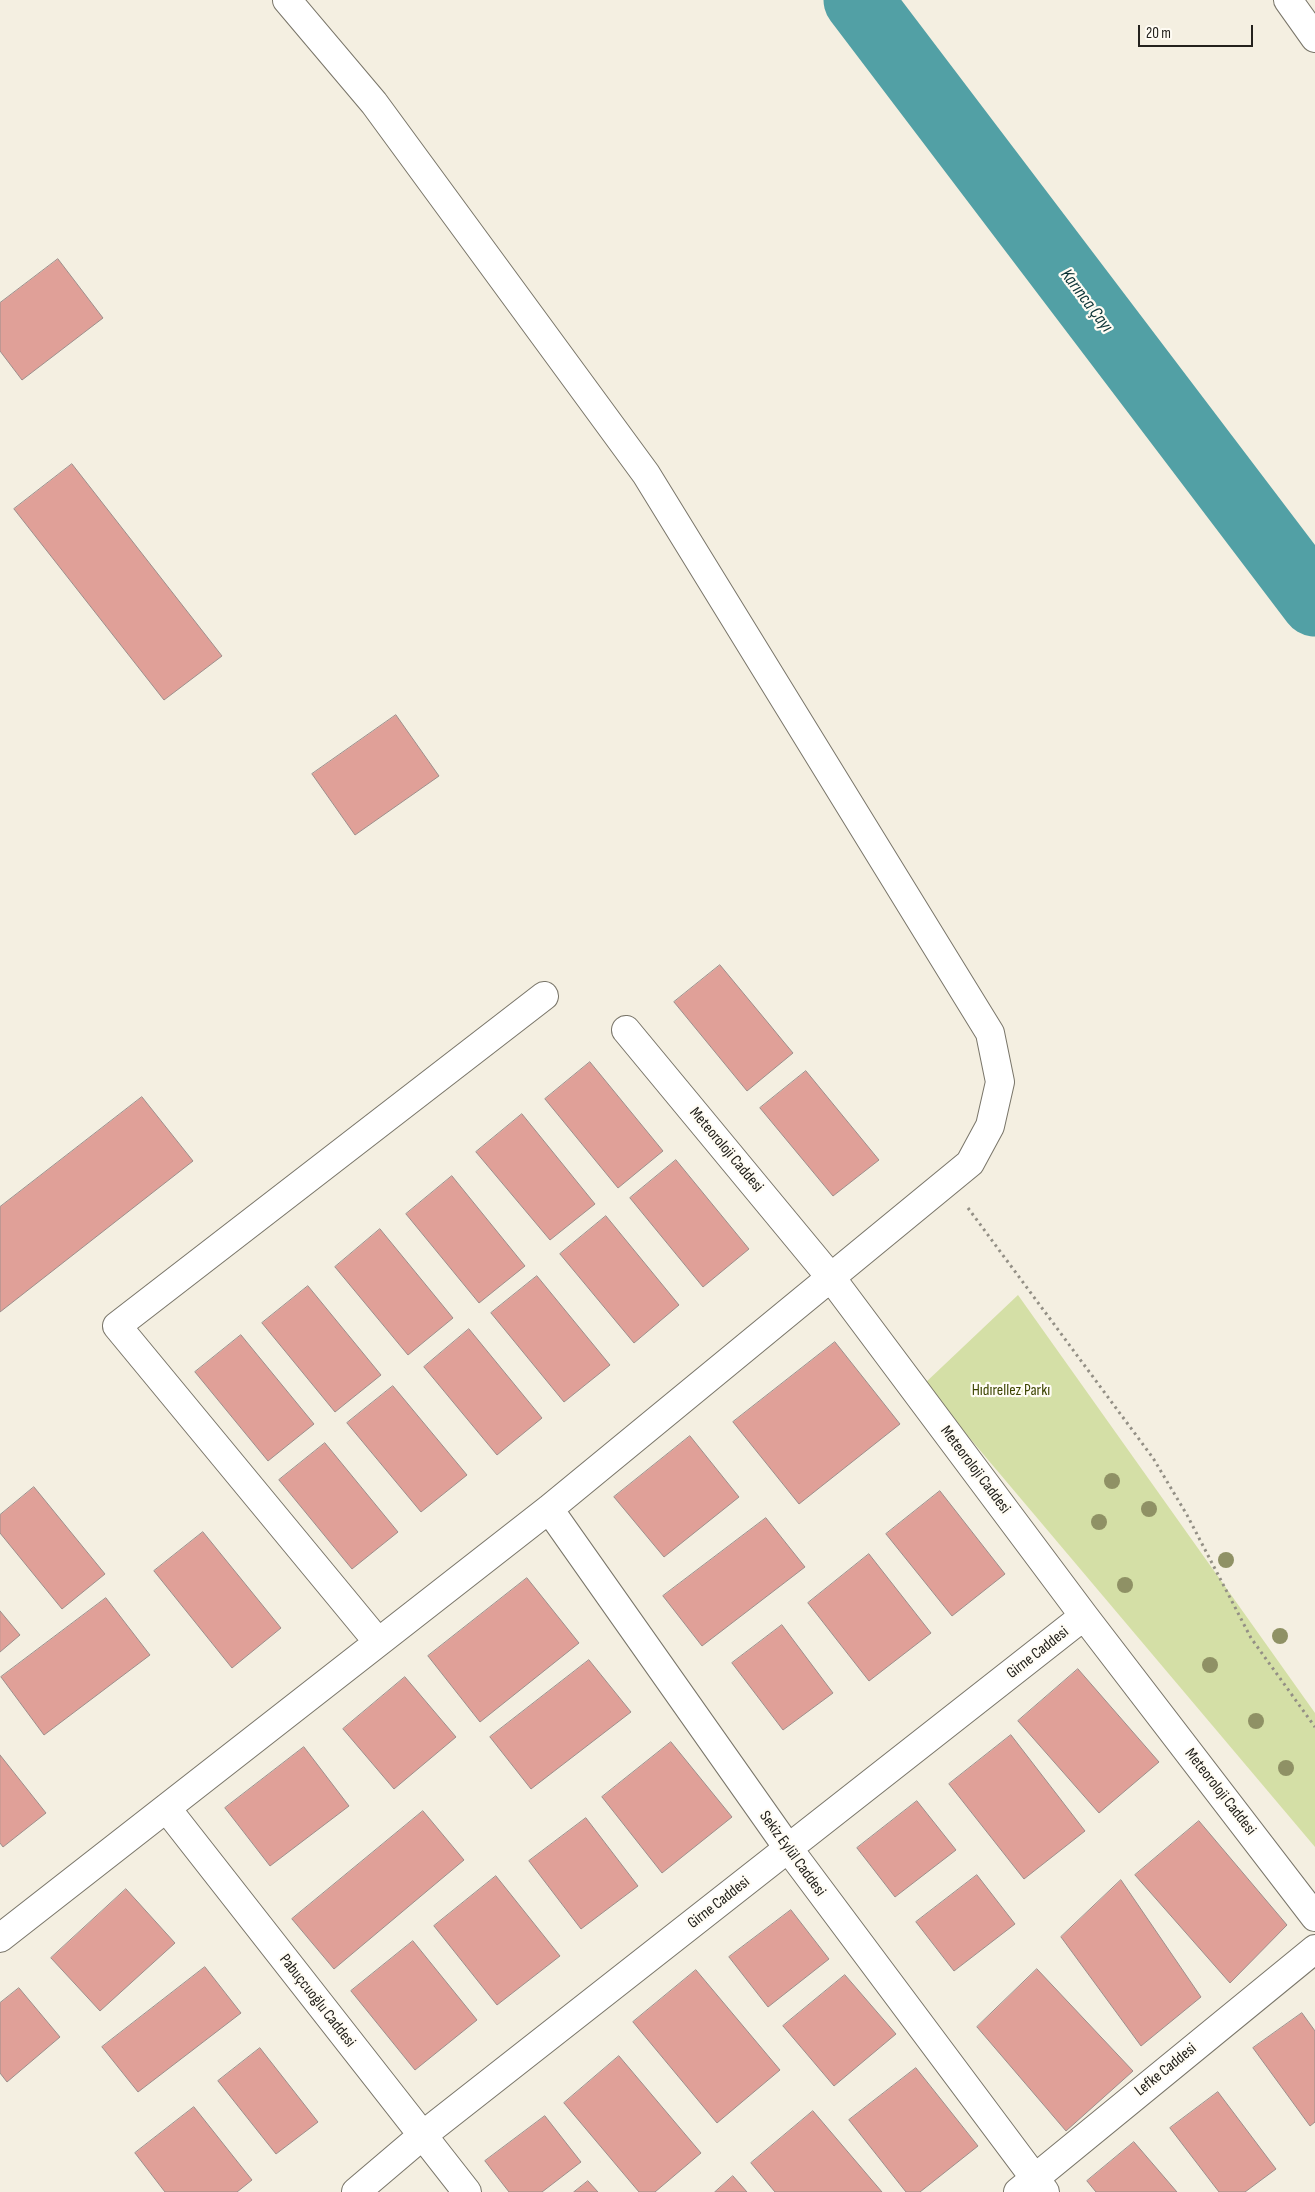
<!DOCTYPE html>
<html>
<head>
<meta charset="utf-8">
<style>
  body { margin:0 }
  #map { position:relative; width:1315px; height:2192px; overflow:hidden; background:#f4efe1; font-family:"Sofia Sans Condensed",sans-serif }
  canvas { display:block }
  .scale { position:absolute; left:1138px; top:25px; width:115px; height:22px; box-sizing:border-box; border:2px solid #23211c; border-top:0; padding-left:6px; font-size:15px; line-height:18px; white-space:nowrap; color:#23211c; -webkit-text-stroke:4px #fffcf4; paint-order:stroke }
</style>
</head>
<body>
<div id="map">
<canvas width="1315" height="2192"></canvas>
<div class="scale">20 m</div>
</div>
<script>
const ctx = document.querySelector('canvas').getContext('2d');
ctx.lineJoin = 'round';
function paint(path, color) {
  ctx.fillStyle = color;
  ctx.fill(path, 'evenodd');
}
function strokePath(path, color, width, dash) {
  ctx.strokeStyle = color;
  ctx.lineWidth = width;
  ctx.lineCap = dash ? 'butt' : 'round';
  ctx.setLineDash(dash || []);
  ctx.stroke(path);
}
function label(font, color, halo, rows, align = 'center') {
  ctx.font = font + ' "Sofia Sans Condensed",sans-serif';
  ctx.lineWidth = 4.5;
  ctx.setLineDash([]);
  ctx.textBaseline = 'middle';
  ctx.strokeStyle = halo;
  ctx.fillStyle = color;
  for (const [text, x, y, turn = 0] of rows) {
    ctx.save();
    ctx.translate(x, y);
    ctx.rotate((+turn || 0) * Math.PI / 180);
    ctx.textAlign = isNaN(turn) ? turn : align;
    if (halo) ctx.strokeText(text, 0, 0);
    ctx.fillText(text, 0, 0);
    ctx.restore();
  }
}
paint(new Path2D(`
  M1018,1295L1315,1713V1847L924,1384Z`), '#d4dfa6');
strokePath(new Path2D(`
  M858,0L1315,602`), '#52a0a5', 69);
const building = new Path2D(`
  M58,259L103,318L22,380L0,351V303Z
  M72,464L222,656L164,700L14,509Z
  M396,715L439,776L355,835L312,774Z
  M720,965L793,1053L747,1091L674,1002Z
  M590,1062L663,1151L618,1188L545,1099Z
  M806,1071L879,1160L833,1196L760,1108Z
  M142,1097L193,1161L0,1312V1207Z
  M522,1114L595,1204L550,1240L476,1152Z
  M676,1160L749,1249L703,1287L630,1198Z
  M452,1176L525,1266L479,1303L406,1214Z
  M606,1216L679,1305L634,1343L560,1254Z
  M380,1229L453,1318L408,1355L335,1267Z
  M537,1276L610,1365L564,1402L491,1313Z
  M308,1286L381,1375L335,1412L262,1323Z
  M469,1329L542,1418L497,1455L424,1367Z
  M241,1335L314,1424L268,1461L195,1372Z
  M835,1342L900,1424L799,1504L733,1422Z
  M393,1386L467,1475L421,1512L347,1423Z
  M690,1436L739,1497L664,1557L614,1497Z
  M325,1443L398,1532L352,1569L279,1480Z
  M34,1487L105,1574L62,1609L0,1533V1515Z
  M940,1491L1005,1574L952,1616L886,1534Z
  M766,1518L805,1567L702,1646L663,1596Z
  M203,1532L281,1628L232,1668L154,1571Z
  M869,1554L931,1633L869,1681L808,1603Z
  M527,1578L579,1643L480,1722L428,1656Z
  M106,1598L150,1655L44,1735L1,1677Z
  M0,1611L20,1635L0,1652Z
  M782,1625L833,1693L783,1730L732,1663Z
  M589,1660L631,1712L531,1789L490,1737Z
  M1078,1669L1159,1762L1099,1813L1018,1721Z
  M405,1677L456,1737L394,1789L343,1729Z
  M1011,1735L1085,1831L1024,1879L949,1784Z
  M671,1742L732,1817L662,1873L602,1797Z
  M304,1747L349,1806L270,1866L225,1808Z
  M0,1755L46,1813L3,1847L0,1843Z
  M917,1801L956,1850L895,1897L857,1848Z
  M423,1811L464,1860L334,1969L292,1919Z
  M586,1818L638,1886L581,1929L529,1861Z
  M1199,1821L1287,1925L1230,1983L1135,1875Z
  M977,1875L1015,1924L954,1971L916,1922Z
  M496,1876L560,1956L497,2005L434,1926Z
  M1121,1880L1201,1997L1141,2046L1061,1937Z
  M126,1889L175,1943L100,2011L51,1958Z
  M791,1910L829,1959L768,2007L729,1957Z
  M413,1941L477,2020L415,2070L351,1991Z
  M205,1967L241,2013L138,2092L102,2047Z
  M1037,1969L1133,2071L1066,2131L977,2027Z
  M696,1970L780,2070L717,2123L633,2022Z
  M845,1975L896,2034L834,2086L783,2026Z
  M19,1988L60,2037L7,2082L0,2073V2003Z
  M1302,2013L1315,2031V2122L1310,2126L1253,2048Z
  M260,2048L318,2122L276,2154L218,2081Z
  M619,2056L701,2153L655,2192H639L564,2103Z
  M916,2068L978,2146L920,2192H906L849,2120Z
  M1218,2092L1276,2169L1245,2192H1219L1170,2128Z
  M194,2107L252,2180L237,2192H165L135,2153Z
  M813,2111L882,2192H775L751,2163Z
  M545,2116L581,2162L542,2192H509L485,2161Z
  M1134,2142L1177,2192H1096L1087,2181Z
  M733,2176L747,2192H715Z
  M588,2181L598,2192H574Z`);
paint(building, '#e0a098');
strokePath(building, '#9d8e8b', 1);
const minor = new Path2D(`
  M626,1030L832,1279L1084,1616L1315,1917
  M549,1509L788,1848L1045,2192
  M378,1642L117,1326L544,996
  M167,1809L467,2192
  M0,1938L549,1509L970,1163L990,1126L1000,1082L990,1033L646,474L374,103L287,0
  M356,2192L423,2135L1084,1616
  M1018,2192L1315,1949`);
const tertiary = new Path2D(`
  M1288,0L1315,38`);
strokePath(minor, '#797569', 30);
strokePath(tertiary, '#797569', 30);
strokePath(new Path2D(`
  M968,1208L1153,1458L1187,1515L1251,1638L1315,1727`), '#938f85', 3, [2.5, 4]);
strokePath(minor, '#fff', 28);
strokePath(tertiary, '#fff', 28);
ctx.fillStyle = '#8f9165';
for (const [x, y] of [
  [1112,1481],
  [1149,1509],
  [1099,1522],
  [1226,1560],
  [1125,1585],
  [1280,1636],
  [1210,1665],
  [1256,1721],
  [1286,1768]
]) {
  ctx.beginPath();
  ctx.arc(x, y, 8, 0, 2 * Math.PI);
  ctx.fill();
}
label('16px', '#23211c', '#fffcf4', [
  ["Meteoroloji Caddesi",726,1150,50],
  ["Meteoroloji Caddesi",975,1470,53],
  ["Girne Caddesi",1038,1653,-38],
  ["Meteoroloji Caddesi",1220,1792,52],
  ["Sekiz Eylül Caddesi",792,1854,54],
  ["Girne Caddesi",719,1903,-38],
  ["Pabuçcuoğlu Caddesi",317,2001,52],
  ["Lefke Caddesi",1166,2070,-39]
]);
label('16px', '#3c4400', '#fffcf4', [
  ["Hıdırellez Parkı",1011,1391]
]);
label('italic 18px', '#0c3336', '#fffcf4', [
  ["Karınca Çayı",1086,301,53]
]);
</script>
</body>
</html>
